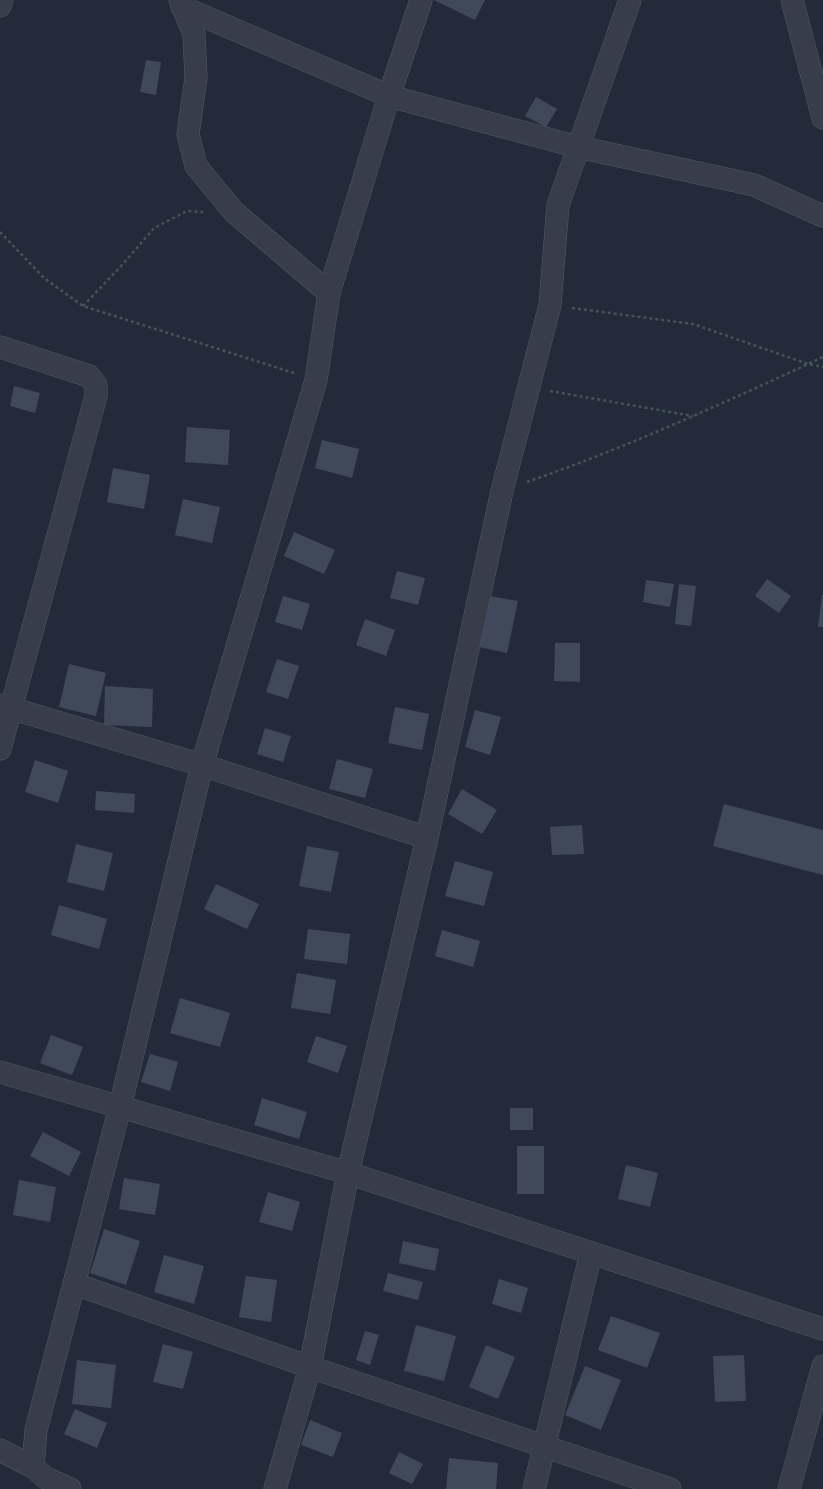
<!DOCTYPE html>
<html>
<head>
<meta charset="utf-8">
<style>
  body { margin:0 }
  canvas { display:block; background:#232b3a }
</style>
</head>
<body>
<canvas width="823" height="1489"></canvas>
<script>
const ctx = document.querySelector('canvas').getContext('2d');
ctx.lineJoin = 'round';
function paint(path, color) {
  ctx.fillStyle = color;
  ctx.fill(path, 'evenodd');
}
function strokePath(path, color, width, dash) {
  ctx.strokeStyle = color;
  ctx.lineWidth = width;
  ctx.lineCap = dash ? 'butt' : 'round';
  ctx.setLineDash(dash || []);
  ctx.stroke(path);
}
paint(new Path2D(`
  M434,0H485L475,20Z
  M146,60L161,62L156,95L140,92Z
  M536,97L557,109L546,127L525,116Z
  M14,386L40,393L35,413L10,406Z
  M187,427L230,430L228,465L185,462Z
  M322,440L359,449L352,478L315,468Z
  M113,468L150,475L144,509L107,502Z
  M183,499L220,507L212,543L175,535Z
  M294,532L335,550L324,574L284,556Z
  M397,571L425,578L418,605L390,598Z
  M767,579L791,596L779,613L755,596Z
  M646,580L674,584L670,607L643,602Z
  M679,584L696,586L691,626L675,624Z
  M484,595L518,601L507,653L474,646Z
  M822,595H823V627H818Z
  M283,596L310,604L302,630L275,622Z
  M365,619L395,630L386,656L356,645Z
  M555,643H580V682L554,681Z
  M277,659L299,666L288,699L266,692Z
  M69,664L106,673L96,716L59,707Z
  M105,686L153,689L152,727L104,725Z
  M395,707L429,714L422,750L388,743Z
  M475,710L501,717L490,755L465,747Z
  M265,728L291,736L283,762L257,754Z
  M337,759L373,769L365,798L329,789Z
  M35,760L68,771L58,803L25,792Z
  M462,789L497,810L482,834L448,814Z
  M96,791L135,794L134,813L95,810Z
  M724,804L823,830V875L713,846Z
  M582,825L584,854L552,855L550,827Z
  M76,844L113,853L104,891L67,882Z
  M307,846L339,852L331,892L299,886Z
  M455,861L493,872L484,906L445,896Z
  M216,884L259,904L247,929L204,909Z
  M59,905L107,919L99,949L51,935Z
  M308,929L350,934L347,964L304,959Z
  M442,930L480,941L473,967L435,956Z
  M297,973L336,980L330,1014L291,1008Z
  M180,998L230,1013L220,1047L170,1033Z
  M51,1035L83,1047L72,1075L40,1063Z
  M316,1036L347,1046L338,1073L307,1062Z
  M150,1054L178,1062L170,1091L141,1082Z
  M262,1098L307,1112L299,1139L254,1125Z
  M510,1108H533V1130H510Z
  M43,1132L81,1152L69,1176L30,1156Z
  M517,1146H544V1194H517Z
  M626,1165L658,1173L650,1207L618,1199Z
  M124,1178L160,1184L155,1215L119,1209Z
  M19,1180L56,1187L50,1222L13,1215Z
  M268,1192L300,1202L292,1231L259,1222Z
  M104,1229L140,1241L126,1285L90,1273Z
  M403,1241L439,1249L435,1271L399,1263Z
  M164,1255L204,1266L194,1304L154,1292Z
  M388,1273L423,1282L418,1300L383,1291Z
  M246,1276L277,1280L271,1322L239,1317Z
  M499,1279L528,1288L521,1313L492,1304Z
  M611,1316L660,1333L647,1368L598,1350Z
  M416,1325L456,1336L444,1381L404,1371Z
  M365,1331L379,1335L370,1365L356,1360Z
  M163,1344L193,1352L183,1389L153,1382Z
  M486,1345L515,1357L498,1399L469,1387Z
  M744,1355L746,1401L715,1402L713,1356Z
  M77,1360L116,1365L111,1408L72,1404Z
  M585,1366L621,1380L601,1430L565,1415Z
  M75,1409L107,1423L97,1448L64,1434Z
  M310,1420L342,1433L333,1457L301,1445Z
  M399,1452L423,1464L412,1484L389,1473Z
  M449,1458L498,1463L496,1489H446Z`), '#404959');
const minor = new Path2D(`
  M180,0L194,34L196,78L188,134L196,166L234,212L329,293
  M792,0L823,118
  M0,6L2,0
  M182,7L389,96L578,147L754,185L823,216
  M0,347L89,376L96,385V396L0,749
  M0,705L202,765L427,838
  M0,1072L348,1173L823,1329
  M75,1284L310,1367L670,1489
  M0,1450L33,1467L46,1478L70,1489
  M33,1467L36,1430L120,1107L202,765L316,380L329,293L389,96L421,0
  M275,1489L310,1367L348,1173L427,838L502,491L550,305L558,205L630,0
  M534,1489L591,1253
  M789,1489L823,1366`);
strokePath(minor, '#525865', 23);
strokePath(new Path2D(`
  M0,232L44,278L83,306L294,373
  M83,306L124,263L154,228L187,211L203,212
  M572,308L693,324L808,364L823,367
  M550,391L693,416
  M527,482C628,447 726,402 823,357`), '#435358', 2.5, [3, 3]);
strokePath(minor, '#373d4a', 22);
</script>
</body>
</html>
